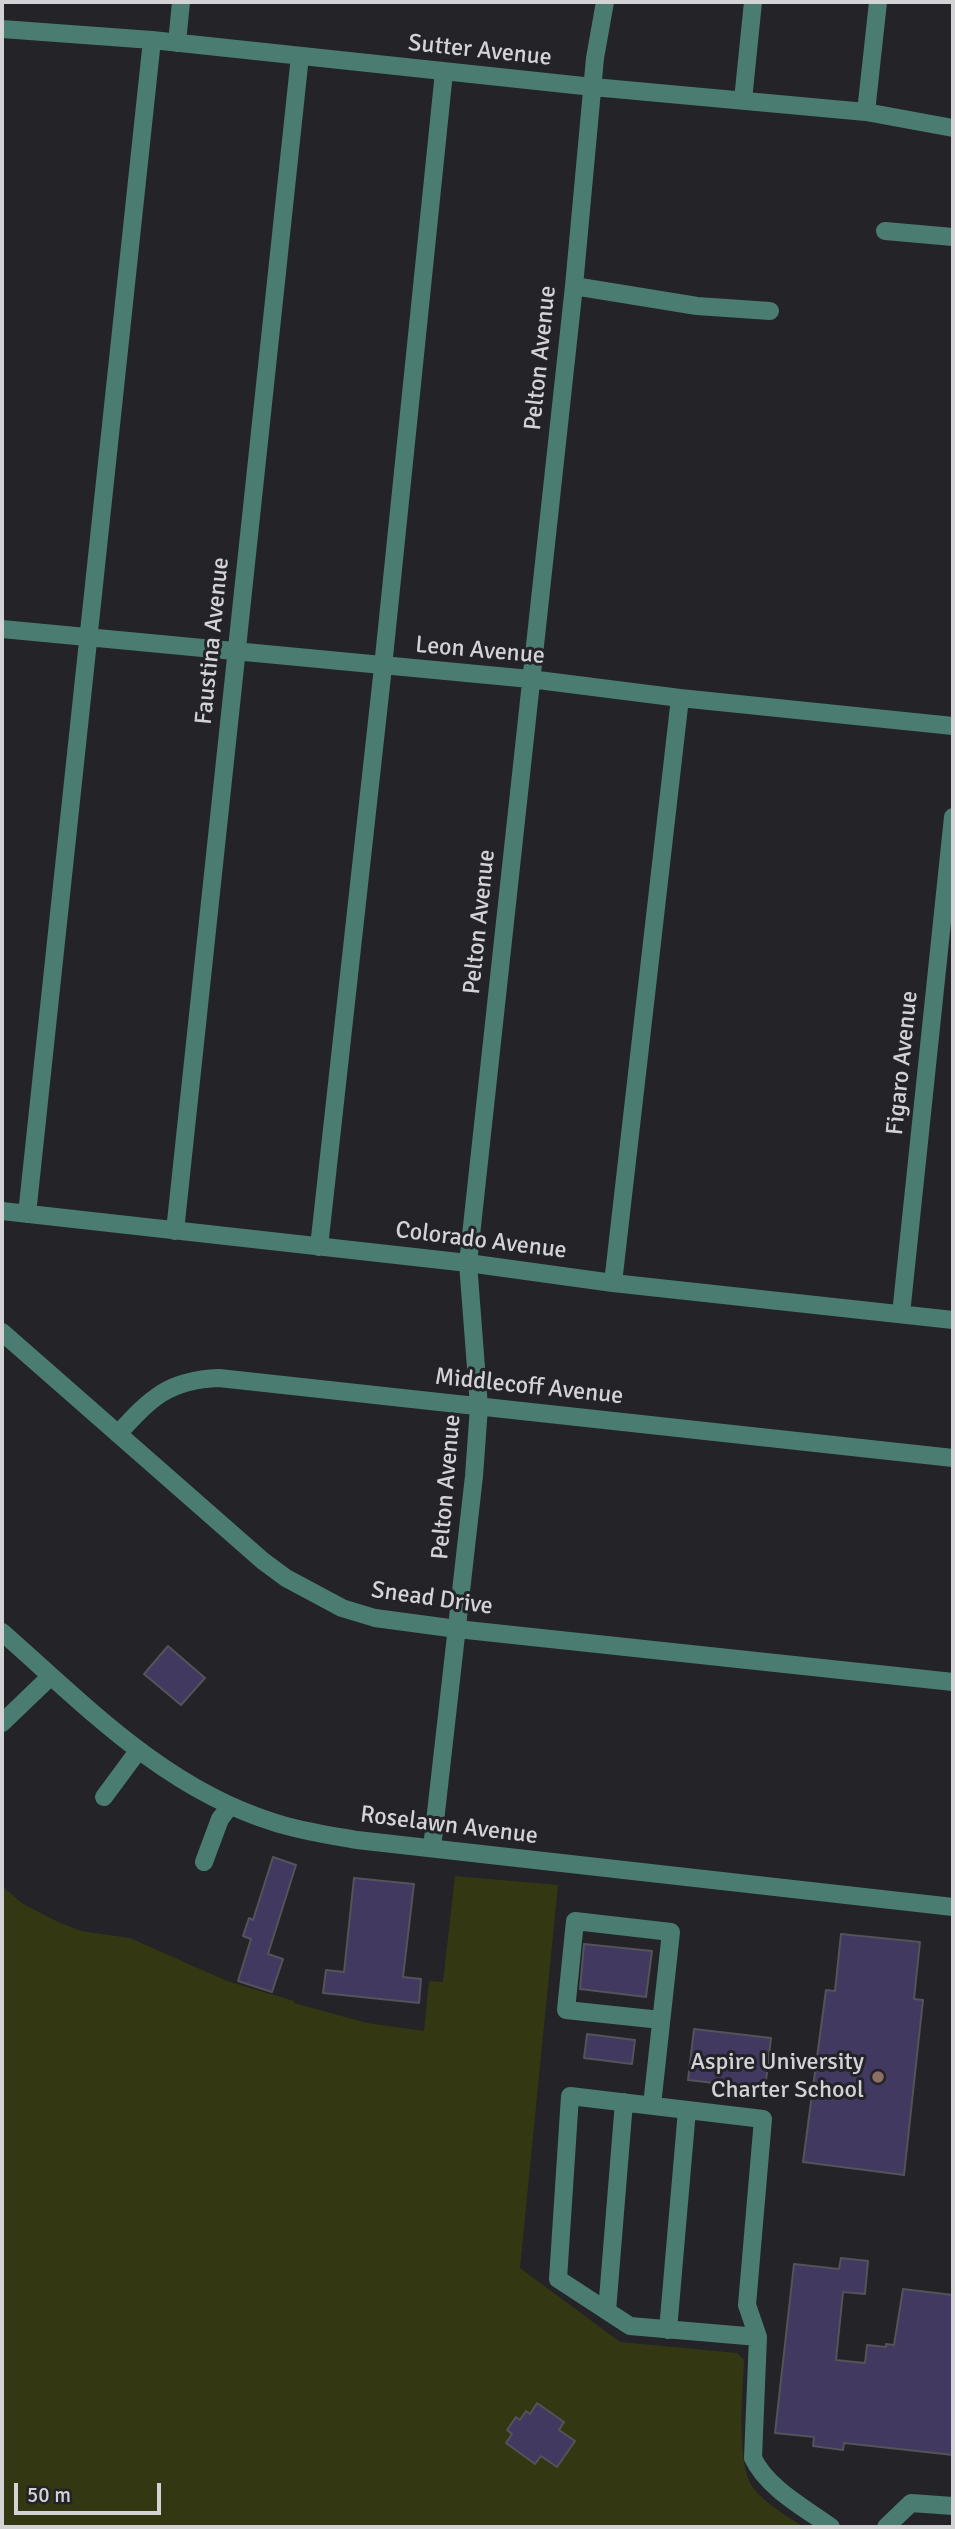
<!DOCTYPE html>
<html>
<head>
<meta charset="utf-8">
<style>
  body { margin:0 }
  #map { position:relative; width:955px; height:2529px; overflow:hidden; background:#232328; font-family:Signika,sans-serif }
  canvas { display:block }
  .frame { position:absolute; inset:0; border:4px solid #d3d3d6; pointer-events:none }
  .scale { position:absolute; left:14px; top:2483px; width:147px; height:32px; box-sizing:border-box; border:4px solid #d3d3d6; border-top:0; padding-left:9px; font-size:21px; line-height:24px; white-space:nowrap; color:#d3d3d6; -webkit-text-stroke:5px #232328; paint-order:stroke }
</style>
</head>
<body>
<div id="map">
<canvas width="955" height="2529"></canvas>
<div class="frame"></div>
<div class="scale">50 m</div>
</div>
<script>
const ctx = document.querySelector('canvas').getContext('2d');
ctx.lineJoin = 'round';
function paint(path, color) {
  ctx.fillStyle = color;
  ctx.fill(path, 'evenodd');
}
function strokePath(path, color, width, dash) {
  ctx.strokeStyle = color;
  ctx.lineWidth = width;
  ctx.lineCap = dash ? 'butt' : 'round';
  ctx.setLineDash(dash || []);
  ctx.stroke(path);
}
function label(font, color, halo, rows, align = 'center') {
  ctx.font = font + ' Signika,sans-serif';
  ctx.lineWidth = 6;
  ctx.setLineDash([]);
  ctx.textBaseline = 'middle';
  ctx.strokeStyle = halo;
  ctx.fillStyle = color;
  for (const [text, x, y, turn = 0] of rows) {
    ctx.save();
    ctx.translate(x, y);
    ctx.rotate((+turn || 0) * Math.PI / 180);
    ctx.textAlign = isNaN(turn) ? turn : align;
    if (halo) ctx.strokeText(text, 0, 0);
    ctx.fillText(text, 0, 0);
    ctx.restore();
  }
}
paint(new Path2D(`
  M455,1876L558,1885L520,2268L620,2342L737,2353L744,2360C743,2390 735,2467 755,2490C767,2505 788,2516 803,2527H2V1886L23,1904L58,1922L81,1931L130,1938L227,1981L294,2001V2003L367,2023L424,2031L429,1981L443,1982Z`), '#343812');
const building = new Path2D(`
  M168,1646L205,1678L181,1705L144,1674Z
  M273,1857L296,1865L268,1954L283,1959L272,1992L238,1981L251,1939L243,1936L249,1918L253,1920Z
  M354,1878L414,1884L403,1977L421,1979L419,2003L323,1993L326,1970L344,1972Z
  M841,1934L920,1942L914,1999L923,2000L904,2175L803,2162L826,1990L835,1991Z
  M584,1944L652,1951L646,1997L580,1989Z
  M694,2029L771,2038L765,2089L688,2080Z
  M587,2034L635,2040L632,2064L584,2058Z
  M841,2258L868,2261L865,2294L843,2292L836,2360L865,2363L867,2345L886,2347V2344L894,2345L903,2289L953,2295V2455L844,2443L843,2450L813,2446L814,2437L775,2433L794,2264L839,2269Z
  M537,2403L564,2422L559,2430L575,2441L557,2467L541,2456L535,2464L506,2443L512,2434L507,2430L516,2417L520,2420L526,2411L530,2414Z`);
paint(building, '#41395f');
strokePath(building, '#545359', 2);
strokePath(new Path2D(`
  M2,29L152,40L593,87L866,112L953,128
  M177,43L181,2
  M743,100L753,2
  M866,112L878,2
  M885,231L953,237
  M574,286L697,306L770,311
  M2,629L530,679L680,698L953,726
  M2,1211L468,1263L613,1283L953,1320
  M27,1214L152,40
  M175,1231L300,56
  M319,1247L383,667L444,72
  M613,1283L680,698
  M901,1314L953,817
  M2,1332L263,1561L286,1578L342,1608L375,1618L457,1629L953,1682
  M118,1434C151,1398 168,1380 219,1378L953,1458
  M2,1632C85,1705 164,1788 273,1822C300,1831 329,1835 357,1840L953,1907
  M2,1723L51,1676
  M104,1797L138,1751
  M432,1848L474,1476L479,1407L468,1263L574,286L595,58L605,2
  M204,1862L220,1819L230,1806
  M652,2105L671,1932L575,1921L566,2010L661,2020
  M607,2311L624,2102
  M668,2330L687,2110
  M758,2337L630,2326L558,2279L570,2096L763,2119L747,2305L758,2337L753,2458C767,2488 805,2508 831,2527
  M886,2527L911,2503L953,2506`), '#4a7c71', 18);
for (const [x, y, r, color] of [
  [878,2077,7,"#8d6e63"]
]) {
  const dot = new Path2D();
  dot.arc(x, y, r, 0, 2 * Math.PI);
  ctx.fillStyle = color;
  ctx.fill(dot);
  strokePath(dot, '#232328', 2.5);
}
label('24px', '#d3d3d6', '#232328', [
  ["Sutter Avenue",480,51,6],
  ["Pelton Avenue",541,358,-84],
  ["Faustina Avenue",213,641,-84],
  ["Leon Avenue",480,651,5],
  ["Pelton Avenue",480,922,-84],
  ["Figaro Avenue",903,1063,-84],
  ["Colorado Avenue",481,1241,7],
  ["Middlecoff Avenue",529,1387,6],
  ["Pelton Avenue",447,1487,-85],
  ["Snead Drive",432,1599,8],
  ["Roselawn Avenue",449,1826,7]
]);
label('24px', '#d3d3d6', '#232328', [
  ["Aspire University",864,2063],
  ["Charter School",864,2091]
], 'right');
</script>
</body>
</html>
